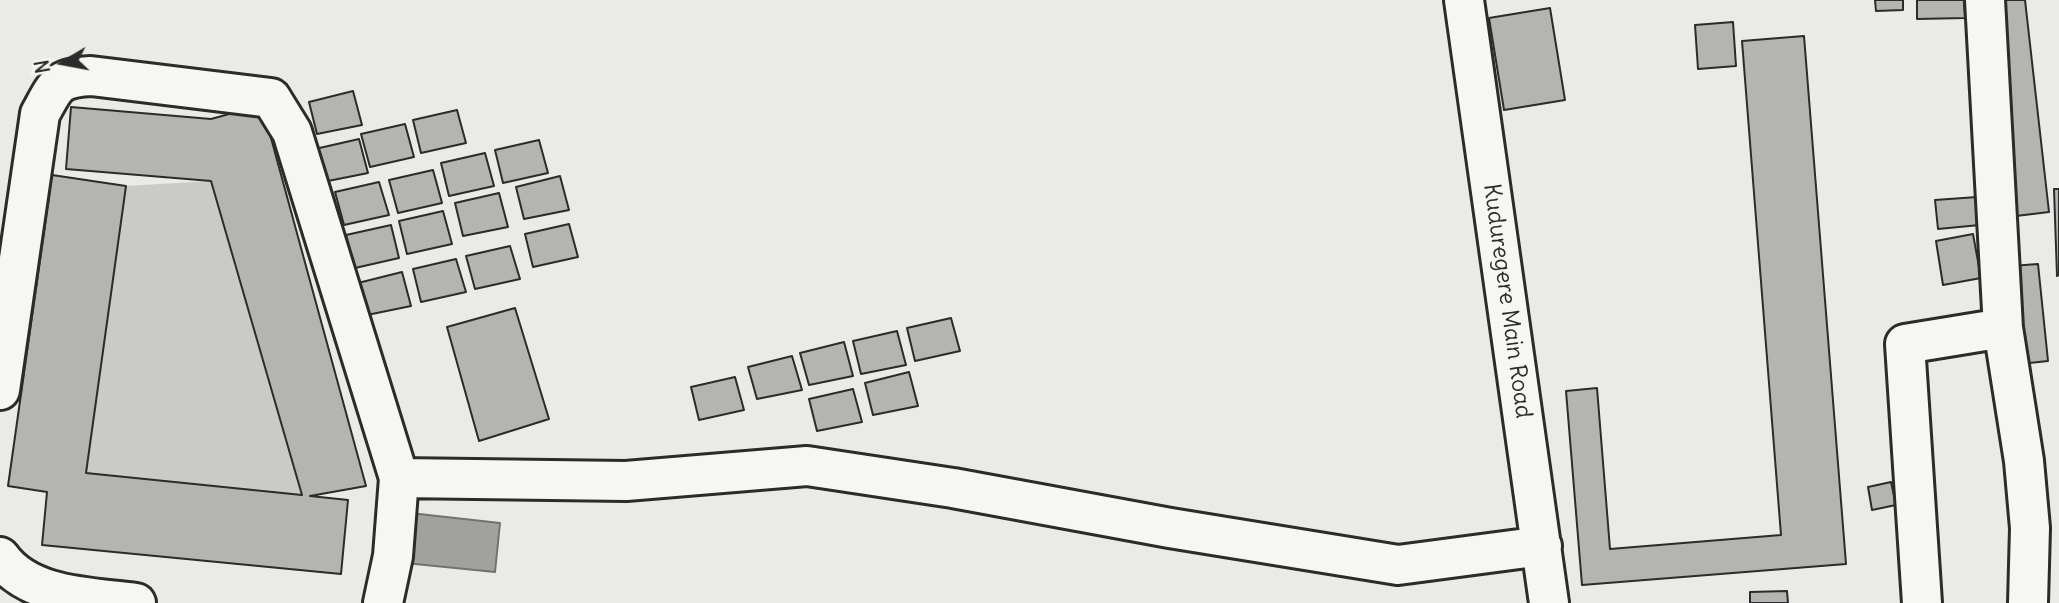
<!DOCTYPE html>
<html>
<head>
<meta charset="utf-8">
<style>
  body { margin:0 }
  #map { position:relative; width:2059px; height:603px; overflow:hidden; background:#eaeae6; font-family:Delius,sans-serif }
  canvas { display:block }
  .north { position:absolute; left:28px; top:28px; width:70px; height:70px; -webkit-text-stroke:5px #f6f6f2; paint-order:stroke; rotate:260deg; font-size:19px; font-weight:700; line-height:28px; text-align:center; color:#2b2b2b }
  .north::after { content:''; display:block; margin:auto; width:24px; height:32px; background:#2b2b2b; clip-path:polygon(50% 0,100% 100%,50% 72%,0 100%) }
</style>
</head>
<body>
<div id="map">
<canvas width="2059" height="603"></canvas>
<div class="north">N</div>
</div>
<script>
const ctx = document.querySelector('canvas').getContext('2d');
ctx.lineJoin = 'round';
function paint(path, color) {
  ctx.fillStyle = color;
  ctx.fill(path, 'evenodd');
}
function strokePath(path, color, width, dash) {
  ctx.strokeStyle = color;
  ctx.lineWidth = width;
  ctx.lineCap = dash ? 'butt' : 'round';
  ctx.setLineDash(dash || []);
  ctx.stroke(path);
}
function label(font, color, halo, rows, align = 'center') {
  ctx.font = font + ' Delius,sans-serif';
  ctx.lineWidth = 5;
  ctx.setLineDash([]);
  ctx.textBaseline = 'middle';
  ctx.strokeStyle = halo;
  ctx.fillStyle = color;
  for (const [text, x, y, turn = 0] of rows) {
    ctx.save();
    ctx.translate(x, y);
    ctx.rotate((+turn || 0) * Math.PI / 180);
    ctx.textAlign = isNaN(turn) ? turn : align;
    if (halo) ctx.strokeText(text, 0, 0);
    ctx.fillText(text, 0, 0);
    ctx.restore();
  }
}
paint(new Path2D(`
  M211,181L302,495L86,473L126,186Z`), '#cacac7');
const water = new Path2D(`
  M410,513L500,523L495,572L405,563Z`);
paint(water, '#a1a19e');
strokePath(water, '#727270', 2);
const building = new Path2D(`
  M1875,0H1903V10L1876,11Z
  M1917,0H1964L1965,18L1917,19Z
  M1992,0H2025L2049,212L2016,216Z
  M1550,8L1565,100L1504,110L1489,18Z
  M1733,22L1736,66L1698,69L1695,25Z
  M1804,36L1846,564L1582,585L1566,391L1597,388L1610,549L1781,535L1742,41Z
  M353,91L362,125L317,134L309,102Z
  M262,105L366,486L310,496L348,500L341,574L42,545L47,492L8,486L52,175L126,186L86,473L302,495L211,181L66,169L71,107L211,119Z
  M457,110L466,143L421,153L413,120Z
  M405,124L414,157L370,167L361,134Z
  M359,139L368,173L323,182L315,149Z
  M539,140L548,173L503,183L495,150Z
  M485,153L494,186L449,196L441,163Z
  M433,170L442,203L398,213L389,180Z
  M560,176L569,210L524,219L516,187Z
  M379,182L389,215L344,225L335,192Z
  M2054,189H2059V275L2057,276Z
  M499,193L508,227L463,236L455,203Z
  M1977,197L1980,225L1938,229L1935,200Z
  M443,211L452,244L407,254L399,221Z
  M569,224L578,257L533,267L525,234Z
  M391,225L399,258L355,268L346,235Z
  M1973,234L1981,278L1943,285L1936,241Z
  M510,246L520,279L475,289L466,256Z
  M456,259L466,292L421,302L413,269Z
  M2038,264L2048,361L2020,364L2011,266Z
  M402,272L411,306L367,315L358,283Z
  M515,308L549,419L479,441L447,327Z
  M951,318L960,351L915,361L907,328Z
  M897,331L906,365L861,374L853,341Z
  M844,342L853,376L809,385L800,353Z
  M792,356L802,390L757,399L748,367Z
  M909,372L918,406L873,415L865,383Z
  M735,377L744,410L699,420L691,387Z
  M853,389L862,422L817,431L809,399Z
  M1891,482L1896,505L1872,510L1868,487Z
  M1787,591L1788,603H1750V592Z`);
paint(building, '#b4b4b1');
strokePath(building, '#2b2b2b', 2);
const minor = new Path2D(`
  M1464,0L1549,603
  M1985,0L2003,328L2024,461L2030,528L2028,603
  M0,390L40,114C56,85 56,78 91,76L271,98L292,132L399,478L393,556L383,603
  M399,478L626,481L807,466L953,488L1170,528L1398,565L1542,546
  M0,557C29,598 91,597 136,603
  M1922,603L1905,344L2003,328`);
strokePath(minor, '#2b2b2b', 44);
strokePath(minor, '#f6f6f2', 38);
label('23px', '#2b2b2b', '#f6f6f2', [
  ["Kuduregere Main Road",1507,301,82]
]);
</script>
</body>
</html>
